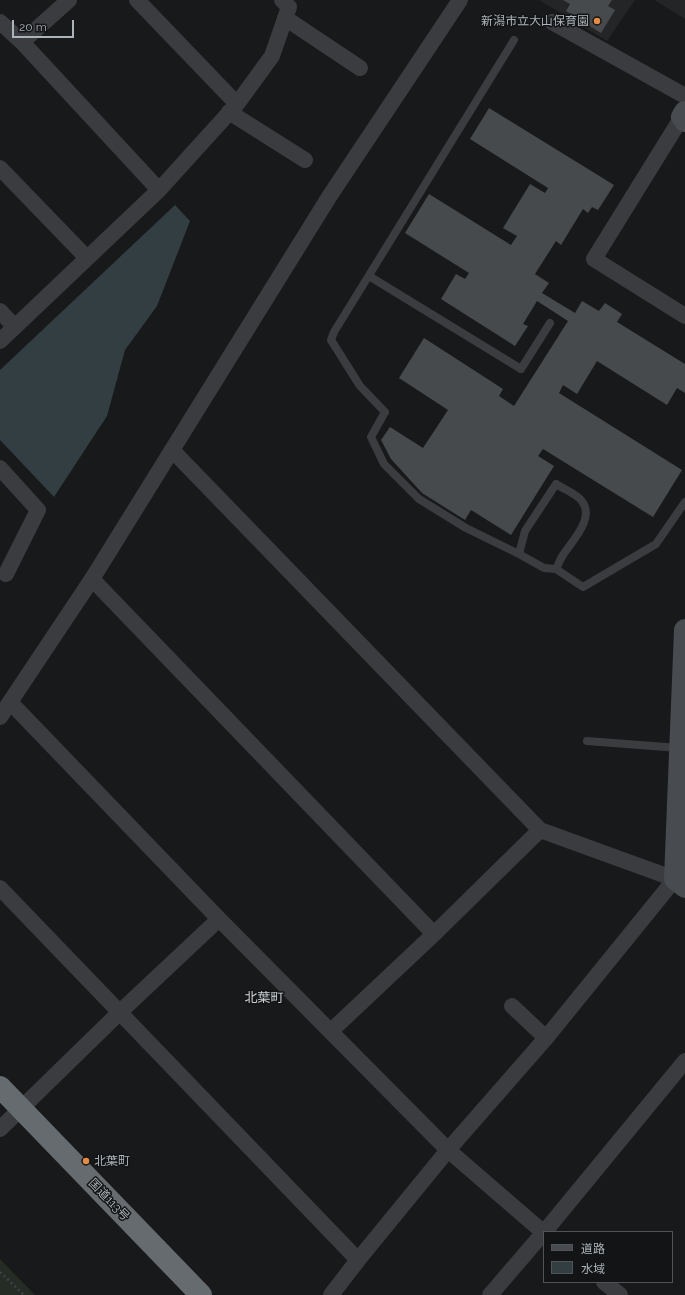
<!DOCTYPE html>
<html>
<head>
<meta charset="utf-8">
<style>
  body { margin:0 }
  #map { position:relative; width:685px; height:1295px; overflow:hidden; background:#18191a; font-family:Raleway,"Noto Sans JP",sans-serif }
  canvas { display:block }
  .legend { position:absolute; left:543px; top:1231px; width:130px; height:52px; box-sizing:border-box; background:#131415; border:1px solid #505457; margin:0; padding:5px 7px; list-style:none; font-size:12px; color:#acb3b9 }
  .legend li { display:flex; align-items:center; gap:8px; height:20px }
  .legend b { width:20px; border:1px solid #505457 }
  .scale { position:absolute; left:12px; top:20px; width:62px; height:18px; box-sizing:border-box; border:2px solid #acb3b9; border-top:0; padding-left:5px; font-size:12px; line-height:14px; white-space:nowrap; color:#acb3b9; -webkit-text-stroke:3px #131415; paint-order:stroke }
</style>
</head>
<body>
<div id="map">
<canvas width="685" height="1295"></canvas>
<ul class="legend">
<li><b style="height:5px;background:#484b4f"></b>道路</li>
<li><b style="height:11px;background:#323e42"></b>水域</li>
</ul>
<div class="scale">20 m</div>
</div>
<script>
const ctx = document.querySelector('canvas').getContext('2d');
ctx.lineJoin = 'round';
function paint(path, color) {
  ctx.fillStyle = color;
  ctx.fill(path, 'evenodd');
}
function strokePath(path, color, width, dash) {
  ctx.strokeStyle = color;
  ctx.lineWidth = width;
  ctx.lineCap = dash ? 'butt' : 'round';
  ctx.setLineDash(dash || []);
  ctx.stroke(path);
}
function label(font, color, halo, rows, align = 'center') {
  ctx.font = font + ' Raleway,"Noto Sans JP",sans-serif';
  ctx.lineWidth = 3;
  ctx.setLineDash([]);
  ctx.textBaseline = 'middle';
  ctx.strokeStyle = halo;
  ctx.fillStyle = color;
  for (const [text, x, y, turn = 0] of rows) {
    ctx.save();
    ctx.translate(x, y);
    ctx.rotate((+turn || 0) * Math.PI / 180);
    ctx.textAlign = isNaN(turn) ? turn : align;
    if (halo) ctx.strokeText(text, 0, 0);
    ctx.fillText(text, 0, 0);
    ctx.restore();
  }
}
paint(new Path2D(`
  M539,0H635L607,41Z
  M654,0H685V19Z`), '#242527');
paint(new Path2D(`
  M0,1259L35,1295H0Z`), '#252c25');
paint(new Path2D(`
  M175,205L190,221L157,306L125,350L107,416L54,497L0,440V370Z`), '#323e42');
paint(new Path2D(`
  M563,0H612L608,6L615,10L601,33L566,11L570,4Z
  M489,108L614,185L598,210L592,207L588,213L583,209L561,245L556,241L535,274L549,283L542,293L575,313L582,301L599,311L605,303L622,314L617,322L685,364V393L677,388L667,405L597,361L577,394L563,385L559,393L682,470L653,517L543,449L538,456L554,466L511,535L471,510L465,520L422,493L391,459L381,440L390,427L423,448L448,410L399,378L424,338L503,389L499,396L514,406L568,321L537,301L523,324L528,326L515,346L441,299L456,274L465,279L469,273L405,233L429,194L511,245L517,236L503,228L530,184L545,193L548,188L470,139Z`), '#474a4d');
strokePath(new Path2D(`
  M0,1272L24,1295`), '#404346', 2.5, [2, 3]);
strokePath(new Path2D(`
  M514,40L334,332L331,340L360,386L385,412L371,437L384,464L419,499L466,528L519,554L544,568L556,569L583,587L656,544L685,502
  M369,276L521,369L550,323
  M519,554L525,531L556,484C564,489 574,493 580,499C597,516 573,540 563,555C560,559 559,564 556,569
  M587,741L679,748`), '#3a3c3f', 8);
strokePath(new Path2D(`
  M137,0L237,104
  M285,18L360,68
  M0,22L22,42L69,0
  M552,22L685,96
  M22,42L159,190
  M229,112L305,160
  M682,117L594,259L685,316
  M0,168L87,258
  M0,311L15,327
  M0,341L159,190L237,104L272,56L289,7L282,0
  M172,450L540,830L675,879L546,1038L448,1150L358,1260L331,1295
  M0,468L38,510L6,574
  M92,579L434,934
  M10,702L219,919L448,1150L544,1233
  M0,717L92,579L329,197L460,0
  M0,888L358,1260
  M512,1006L546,1038
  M331,1031L434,934L540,830
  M0,1129L120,1012L219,919
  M604,1282L620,1295
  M490,1295L551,1224L685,1061`), '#3a3c3f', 16);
strokePath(new Path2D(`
  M685,112L682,117L685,121
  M685,630L675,879L685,887`), '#484b4f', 22);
strokePath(new Path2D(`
  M0,1087L201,1295`), '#666b70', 22);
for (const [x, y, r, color] of [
  [597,21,4,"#e58b45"],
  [86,1161,4,"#e58b45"]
]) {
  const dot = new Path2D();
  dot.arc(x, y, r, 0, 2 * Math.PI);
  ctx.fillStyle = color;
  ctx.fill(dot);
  strokePath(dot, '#131415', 1.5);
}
label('12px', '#acb3b9', '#131415', [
  ["新潟市立大山保育園",589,21],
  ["北葉町",94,1161,"left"]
], 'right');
label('12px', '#acb3b9', '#131415', [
  ["国道113号",109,1200,46]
]);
label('13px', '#ccd1d5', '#131415', [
  ["北葉町",264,998]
]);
</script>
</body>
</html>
